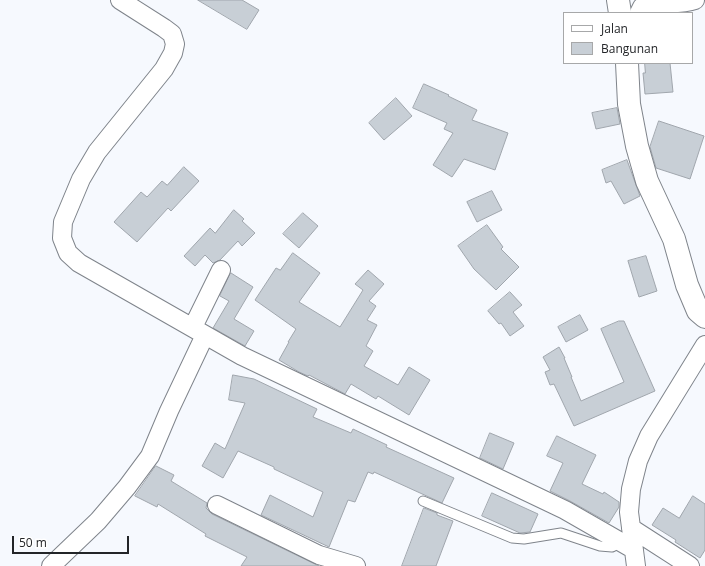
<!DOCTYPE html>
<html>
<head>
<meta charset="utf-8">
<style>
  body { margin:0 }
  #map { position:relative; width:705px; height:566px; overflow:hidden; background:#f6f9fe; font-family:"Open Sans",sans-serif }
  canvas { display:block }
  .legend { position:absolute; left:563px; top:12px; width:130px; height:52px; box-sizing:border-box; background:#fff; border:1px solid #a7a8a9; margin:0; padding:5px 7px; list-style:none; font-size:12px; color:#232528 }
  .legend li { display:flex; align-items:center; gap:8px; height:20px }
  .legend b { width:20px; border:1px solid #a7a8a9 }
  .scale { position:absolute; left:12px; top:536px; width:117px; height:18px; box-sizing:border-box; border:2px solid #232528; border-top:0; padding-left:5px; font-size:12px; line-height:14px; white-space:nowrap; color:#232528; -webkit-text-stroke:3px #fff; paint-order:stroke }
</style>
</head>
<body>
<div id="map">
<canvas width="705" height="566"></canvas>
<ul class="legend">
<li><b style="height:5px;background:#fff"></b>Jalan</li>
<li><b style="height:11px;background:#c8cfd6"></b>Bangunan</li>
</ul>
<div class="scale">50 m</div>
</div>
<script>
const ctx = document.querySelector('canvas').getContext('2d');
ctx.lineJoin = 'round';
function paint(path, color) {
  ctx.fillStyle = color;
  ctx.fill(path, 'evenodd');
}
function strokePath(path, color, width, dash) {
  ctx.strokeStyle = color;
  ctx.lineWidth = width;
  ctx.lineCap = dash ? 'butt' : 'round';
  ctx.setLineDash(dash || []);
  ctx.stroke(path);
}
const building = new Path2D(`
  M198,0H242L259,10L247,29Z
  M645,63H670L673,92L645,94L643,73H645Z
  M424,84L449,95L448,96L477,110L472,120L508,133L495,170L464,159L452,177L433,165L453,133L444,129L447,123L413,108Z
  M396,98L412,116L384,140L369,123Z
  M617,108L620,124L596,129L592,113Z
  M659,121L704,136L690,179L656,168L650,147Z
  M627,160L640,196L624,204L611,181L606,183L602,170Z
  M184,167L199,181L171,211L168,208L137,242L114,222L141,192L147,197L162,181L167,185Z
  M492,191L502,210L477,222L467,202Z
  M234,210L244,219L242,221L255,233L242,246L238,241L220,260L213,263L205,255L195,266L184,256L210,228L215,233Z
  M303,213L318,226L299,248L283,234Z
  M487,225L503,247L501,249L519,267L496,290L474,269L458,246Z
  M293,253L320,273L299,302L340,327L363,290L355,284L368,270L384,284L369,301L376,306L367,320L377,325L366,346L373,351L364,366L398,385L409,367L430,380L409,415L378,396L376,399L351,384L345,394L309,375L308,376L299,372L279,360L289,342H288L296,329L255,300L276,268L280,270Z
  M646,256L657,291L639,297L628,261Z
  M231,273L253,287L234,319L254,331L245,346L213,328L229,301L220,296Z
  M510,292L522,305L513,312L524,326L510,336L501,323L499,324L488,311Z
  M580,315L588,330L566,342L558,327Z
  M619,321H624L655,391L574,426L554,384L550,385L545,372L550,370L543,357L559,347L565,358H564L572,377H571L581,401L624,382L601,329Z
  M233,375L254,379L317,409L313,417L351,433L353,429L387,445L386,447L454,478L442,503L374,472L373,474L368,472L355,502L348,500L329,547L261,515L270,495L313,517L323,492L274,469V467L238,451L223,478L202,466L215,443L225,449L245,403L229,400Z
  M490,433L514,443L503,469L480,458Z
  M557,436L596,455L582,484L603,494L604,492L619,502V507L609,523L570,501L550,491L563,463L547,456Z
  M156,466L174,475L171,481L207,503L206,508L212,514L319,566H241L247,557L205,536L206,534L158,504L157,507L135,496Z
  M492,493L538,514L530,532L520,533L482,516Z
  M693,496L705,504V550L700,558L675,542L676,540L652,525L663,508L679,518Z
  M424,508L437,513V515L453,521L436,566H402Z`);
paint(building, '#c8cfd6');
strokePath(building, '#a0a6ad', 1);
const lane = new Path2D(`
  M423,501L512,538L524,539L561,533L600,546L612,547L622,542`);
const street = new Path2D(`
  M120,0L164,28L172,34L175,44L173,53L164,69L97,152L81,179L63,222L62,238L68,253L79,263L242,356L565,510L633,549
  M639,13L642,7C660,1 678,6 695,0
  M193,327L221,270
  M217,505L319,555L356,566
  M631,528L690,566
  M51,566L98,521L127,487L150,456L169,411L205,335
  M636,566L629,512L631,489L638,461L649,436L705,345`);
const secondary = new Path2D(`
  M618,0L620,13
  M627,63L629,104L637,146L647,181L674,239L687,285L698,311L705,317`);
strokePath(lane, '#7f848b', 11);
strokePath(street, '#7f848b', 20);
strokePath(secondary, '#7f848b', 24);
strokePath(lane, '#fff', 9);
strokePath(street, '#fff', 18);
strokePath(secondary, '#fff', 22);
</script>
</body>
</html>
